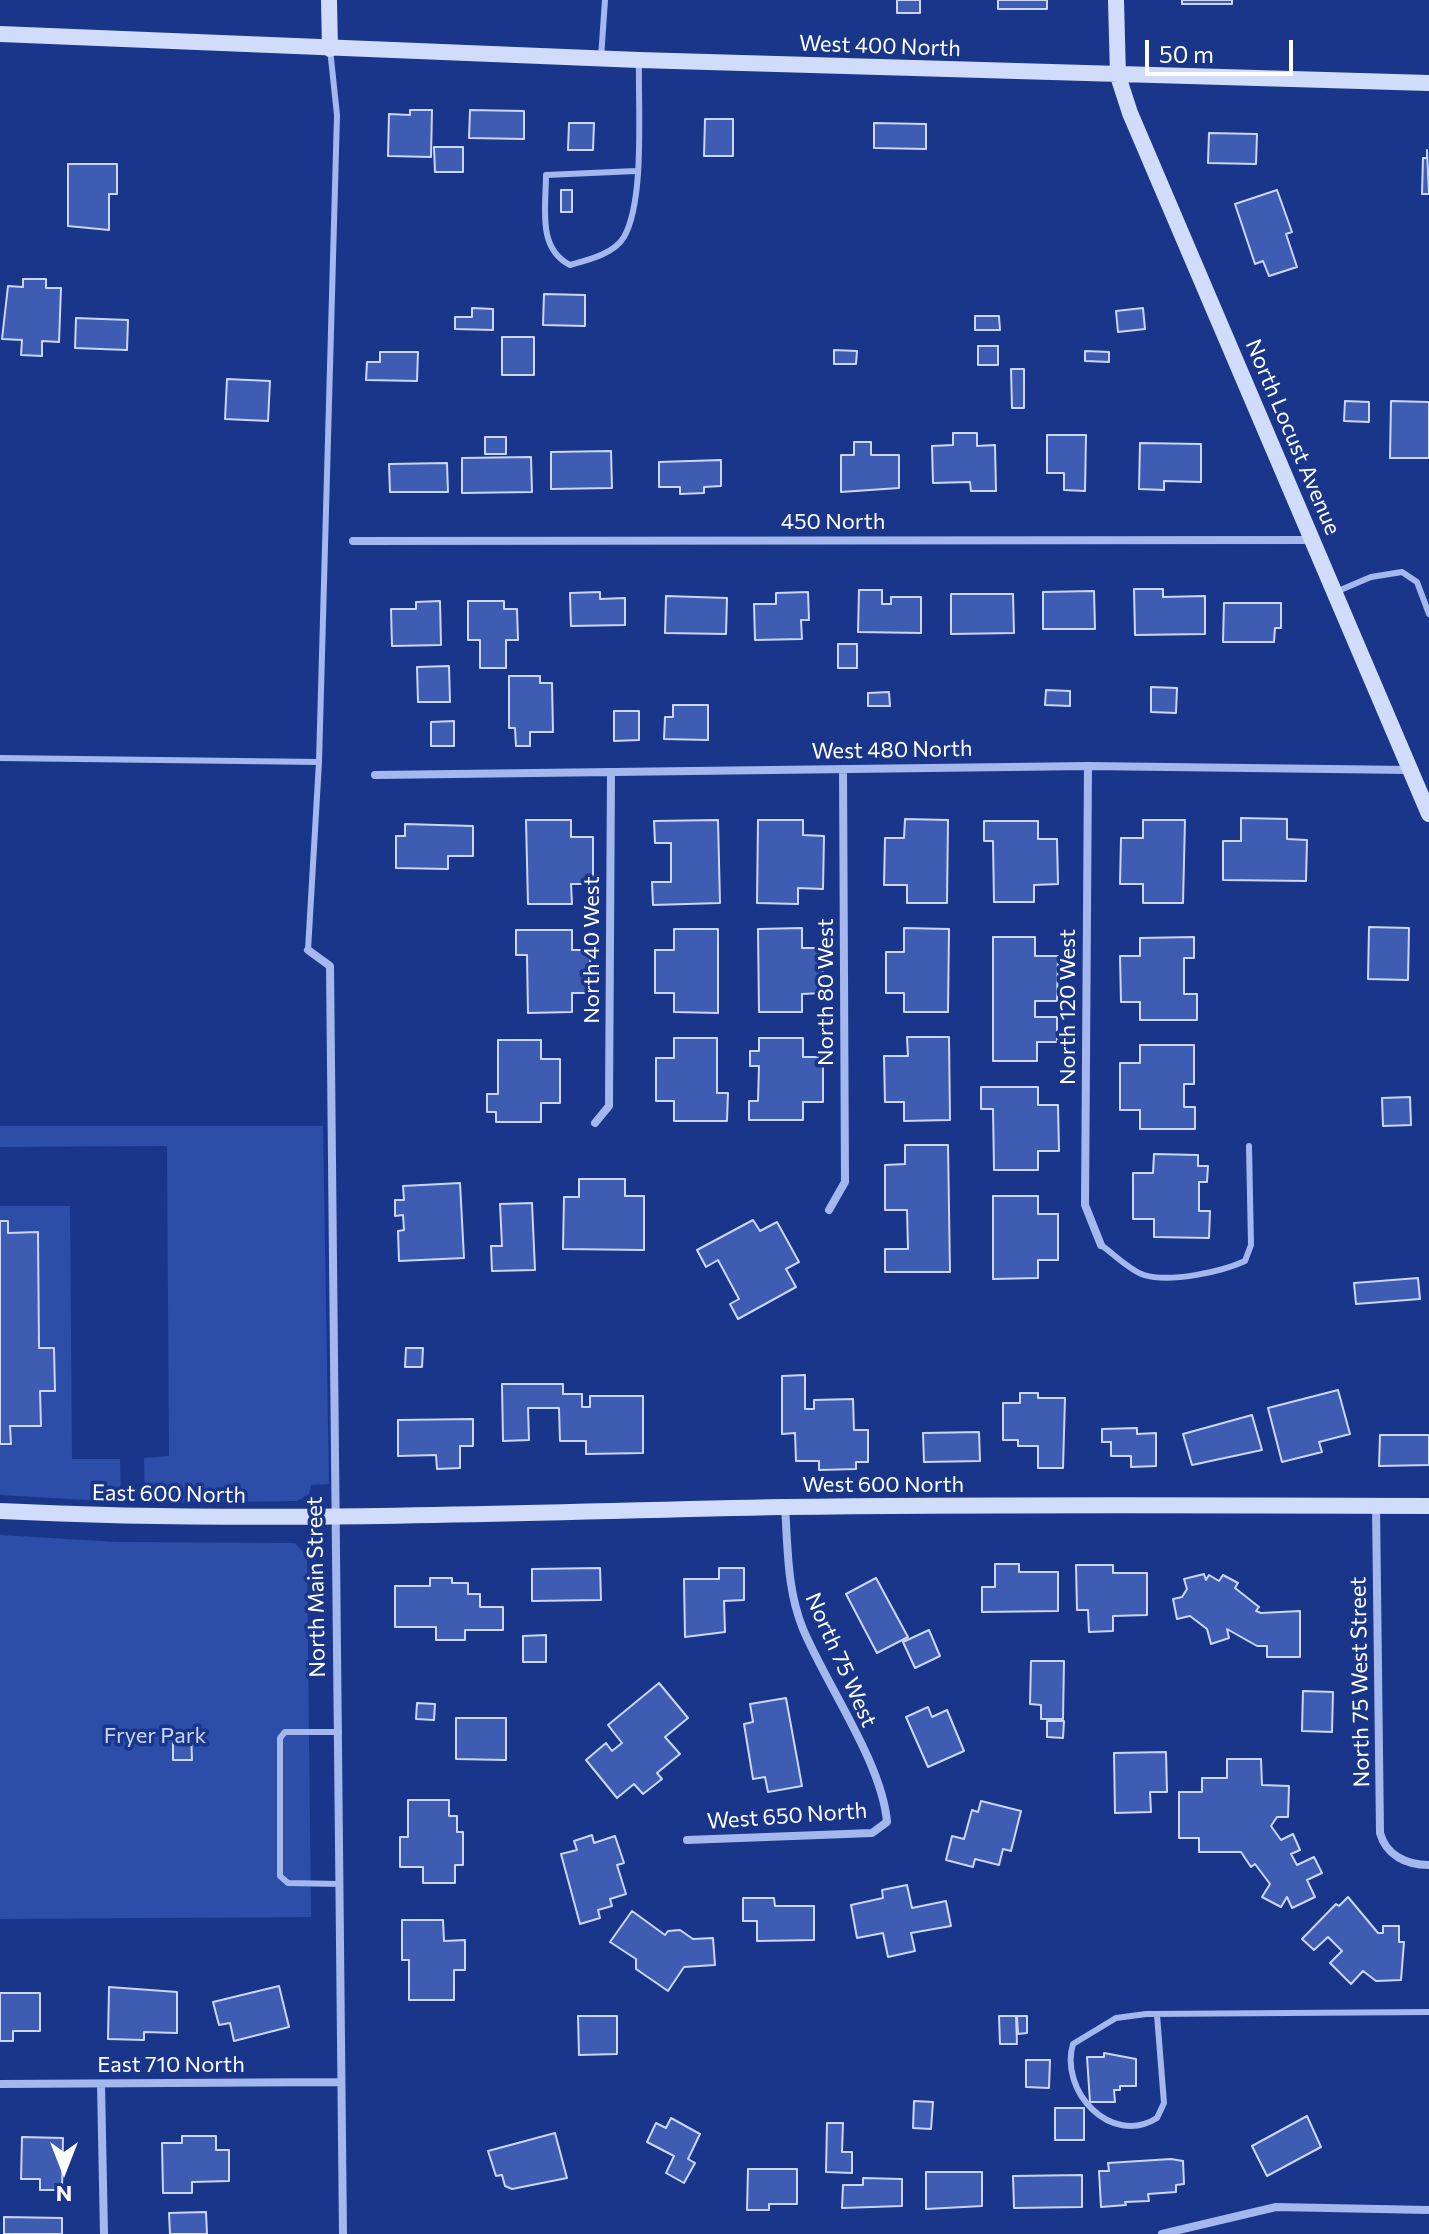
<!DOCTYPE html>
<html>
<head>
<meta charset="utf-8">
<style>
  body { margin:0 }
  #map { position:relative; width:1429px; height:2234px; overflow:hidden; background:#19368b; font-family:Commissioner,sans-serif }
  canvas { display:block }
  .north { position:absolute; left:24px; top:2130px; width:80px; height:80px; -webkit-text-stroke:6px #19368b; paint-order:stroke; rotate:180deg; font-size:22px; font-weight:700; line-height:32px; text-align:center; color:#fff }
  .north::after { content:''; display:block; margin:auto; width:28px; height:36px; background:#fff; clip-path:polygon(50% 0,100% 100%,50% 72%,0 100%) }
  .scale { position:absolute; left:1145px; top:40px; width:148px; height:36px; box-sizing:border-box; border:4px solid #fff; border-top:0; padding-left:10px; font-size:24px; line-height:28px; white-space:nowrap; color:#fff; -webkit-text-stroke:6px #19368b; paint-order:stroke }
</style>
</head>
<body>
<div id="map">
<canvas width="1429" height="2234"></canvas>
<div class="north">N</div>
<div class="scale">50 m</div>
</div>
<script>
const ctx = document.querySelector('canvas').getContext('2d');
ctx.lineJoin = 'round';
function paint(path, color) {
  ctx.fillStyle = color;
  ctx.fill(path, 'evenodd');
}
function strokePath(path, color, width, dash) {
  ctx.strokeStyle = color;
  ctx.lineWidth = width;
  ctx.lineCap = dash ? 'butt' : 'round';
  ctx.setLineDash(dash || []);
  ctx.stroke(path);
}
function label(font, color, halo, rows, align = 'center') {
  ctx.font = font + ' Commissioner,sans-serif';
  ctx.lineWidth = 7;
  ctx.setLineDash([]);
  ctx.textBaseline = 'middle';
  ctx.strokeStyle = halo;
  ctx.fillStyle = color;
  for (const [text, x, y, turn = 0] of rows) {
    ctx.save();
    ctx.translate(x, y);
    ctx.rotate((+turn || 0) * Math.PI / 180);
    ctx.textAlign = isNaN(turn) ? turn : align;
    if (halo) ctx.strokeText(text, 0, 0);
    ctx.fillText(text, 0, 0);
    ctx.restore();
  }
}
paint(new Path2D(`
  M0,1126H323L329,1484L311,1485L309,1494L297,1501L145,1503L144,1458L169,1456L167,1146L0,1147Z
  M0,1206H70L72,1459H120L121,1502L0,1495Z
  M0,1535L117,1542L295,1543L307,1556L311,1917L0,1919Z`), '#2c4ea9');
const building = new Path2D(`
  M897,0H920V13H897Z
  M998,0H1047V9H998Z
  M1182,0H1232V4H1182Z
  M410,110H432L431,157L388,156L389,114L410,115Z
  M470,110L524,111V139L469,138Z
  M705,119H733V156H704Z
  M569,123H594L593,150H568Z
  M874,123L926,124V149L874,148Z
  M1209,133L1257,134L1256,164L1208,163Z
  M434,147H463V172H435Z
  M1427,150L1429,194H1422L1423,158H1427Z
  M68,164H117V194H109V230L68,226Z
  M561,190H572V212H561Z
  M1277,190L1292,232L1286,234L1297,267L1269,276L1263,261L1255,264L1235,204Z
  M23,279H46V288H61L59,342L42,341V356L21,355L22,340L2,339L8,286L23,287Z
  M544,294L585,295V326L543,325Z
  M472,308L493,309V330L455,329V317H472Z
  M1143,308L1145,329L1118,332L1116,311Z
  M975,316H999L1000,330H975Z
  M76,318L128,320L127,350L75,348Z
  M502,337H534V375H502Z
  M978,346H998V365H978Z
  M834,350L857,351L856,364H834Z
  M1085,351L1109,352V362L1085,361Z
  M380,352H418L417,381L366,380L367,362H380Z
  M1011,369H1024V408H1012Z
  M227,379L270,381L268,421L225,419Z
  M1345,401L1369,402V422L1344,421Z
  M1391,401L1429,402V458H1390Z
  M953,433H977V446L995,445L996,491H971L970,482L933,483L932,446L953,445Z
  M1047,435H1086L1085,491L1064,490V473H1047Z
  M485,437H506V454H485Z
  M854,442H871V455H899V488L841,492V455H854Z
  M1140,443L1201,444V482L1164,481V490L1139,489Z
  M611,451L612,488L551,489V452Z
  M531,457L532,492L462,493V458Z
  M721,460V486L704,487V493L680,494V487H659V462Z
  M447,463L448,492H390L389,464Z
  M1134,589H1163V597L1205,596V634L1135,635Z
  M859,590H882V604H891V597H921V633L858,632Z
  M1094,591L1095,629H1043V592Z
  M600,592V599L625,598V625L571,626L570,593Z
  M808,592L809,620H801L802,639L755,640L754,604H776V593Z
  M951,594H1013L1014,633L951,634Z
  M666,596L727,598L726,634L665,633Z
  M440,601L441,645L392,646L391,609H416V602Z
  M468,601H504V609H517L518,640H506V668H480V640H468Z
  M1224,603H1281V628H1275L1274,642H1223Z
  M838,644H857V668H838Z
  M449,666L450,702H418L417,667Z
  M509,676H540V683H552L553,732H530V746H516L515,728H509Z
  M1151,687L1177,688L1176,713L1151,712Z
  M1046,690L1070,691V706L1045,705Z
  M889,692L890,706H868V693Z
  M673,705H708V740L664,739L665,717H673Z
  M614,711H639V740L614,741Z
  M454,721V746H431V722Z
  M1241,818L1287,819V839L1307,840L1306,881L1223,880V841H1241Z
  M905,819L948,820L947,903H907V885H884L885,838H904Z
  M526,820H571V837H593V884H571L572,904H528Z
  M718,820L720,903L653,905L652,882H671V843H655L654,821Z
  M758,820H803V835L824,836L823,889L798,888V904L757,903Z
  M1143,820H1185L1183,903H1143V884H1120L1121,838H1143Z
  M984,821H1038V839H1057L1058,884L1034,885V902H994L993,841H984Z
  M405,824L473,826V856H448V869L396,868V836H405Z
  M1369,927L1409,928L1408,980L1368,979Z
  M802,928V948H822L823,993L802,994V1012H759L758,929Z
  M904,928L949,929L948,1012H904V993H886V952H904Z
  M674,929H718V1013L674,1012V993H655V950H674Z
  M516,930H572V950H590L591,993H572V1012L528,1013L527,955H516Z
  M993,937H1035V956H1058L1057,1001H1035V1017H1057V1042H1037V1061H993Z
  M1194,937V958H1184V994H1197V1020H1140V1002H1121L1120,956H1140V938Z
  M907,1037H949L950,1120L904,1121V1102H885L884,1056H908Z
  M674,1038H717V1093H728L727,1121H674V1101H656V1058H674Z
  M759,1038H803V1057H823V1102H803V1120H749V1101H758L759,1066H750V1051H759Z
  M498,1040H541V1059H560V1103H541V1122H496V1112H487V1094H498Z
  M1140,1045H1194V1084H1184V1107H1195V1129H1140V1110H1120V1063H1140Z
  M981,1087H1038V1105H1058L1059,1151H1038V1170H994L993,1109H981Z
  M1410,1097L1411,1125L1383,1126L1382,1098Z
  M905,1145H948L950,1272H885V1249H908L907,1210H885V1165L905,1164Z
  M1154,1154L1198,1155V1166H1208L1207,1182H1199V1211H1210L1209,1238L1154,1237V1219H1133V1173H1153Z
  M579,1179H625V1196H644V1250L563,1249L564,1197H579Z
  M460,1183L464,1258L399,1261L398,1231L404,1230L403,1215L395,1216V1200H404L403,1186Z
  M993,1196H1038V1214H1058V1260H1038V1278L993,1279Z
  M532,1203L535,1270L492,1271L491,1246H502L500,1204Z
  M753,1220L760,1231L777,1222L799,1262L786,1269L796,1287L738,1319L730,1304L739,1299L718,1260L706,1267L697,1250Z
  M0,1221H8V1233L38,1232L39,1348H54L55,1391H40L41,1426H10L11,1444H0Z
  M1418,1278L1420,1299L1356,1304L1354,1283Z
  M406,1348H423L422,1367H405Z
  M805,1375V1409H814V1400L853,1399L854,1430H868V1462H856V1469L819,1470V1461H796L795,1433L782,1434V1376Z
  M502,1384H563V1394H582V1407H590V1396H643V1453L586,1454V1441H560L559,1408H528L529,1440L503,1441Z
  M1338,1390L1350,1434L1319,1442L1322,1452L1282,1462L1268,1408Z
  M1020,1393H1038V1398H1065L1063,1468H1038V1446H1018V1440H1003V1403H1020Z
  M1252,1415L1262,1450L1192,1465L1183,1434Z
  M473,1419V1446H460V1468L437,1469L436,1455L398,1456V1420Z
  M1137,1428V1434L1156,1433V1466L1131,1467V1456H1111V1442H1102V1429Z
  M979,1432L980,1461L924,1462L923,1433Z
  M1380,1435H1429V1465L1379,1466Z
  M995,1564H1019V1572H1058V1611L982,1612V1587H995Z
  M1076,1565H1113V1573H1147V1615L1113,1616V1631L1089,1632L1088,1610H1077Z
  M600,1568L601,1600L532,1601V1569Z
  M719,1568H744V1600L724,1601L725,1632L685,1637L684,1579H719Z
  M1204,1574L1206,1580L1209,1575L1219,1581L1223,1575L1238,1583L1235,1588L1259,1607L1256,1611L1261,1613L1300,1611V1657H1267V1646H1257L1227,1629L1229,1638L1211,1644L1207,1629L1190,1616L1177,1619L1173,1599L1182,1597L1187,1589L1184,1579Z
  M430,1578H452V1583H468V1594H480V1607H503V1630H465V1640H436V1627H395V1586H430Z
  M876,1578L908,1637L877,1653L846,1594Z
  M929,1630L940,1656L915,1668L903,1642Z
  M546,1635V1662H523V1636Z
  M1031,1661H1064L1063,1719H1041V1705L1030,1704Z
  M659,1683L688,1718L665,1737L680,1754L657,1773L662,1779L643,1794L634,1784L617,1798L586,1760L606,1743L612,1751L622,1743L608,1725Z
  M1303,1691L1333,1692L1332,1732L1302,1731Z
  M786,1698L802,1786L768,1792L765,1777L753,1779L744,1724L753,1722L750,1704Z
  M417,1703L435,1704L434,1720L416,1719Z
  M928,1707L932,1717L947,1710L964,1751L928,1767L906,1717Z
  M456,1718H506V1760L456,1759Z
  M1047,1721H1064L1063,1738L1047,1737Z
  M191,1732L192,1760H173V1733Z
  M1166,1752L1167,1792H1150L1151,1812L1115,1813L1114,1753Z
  M1227,1759H1261L1262,1785L1289,1786L1288,1817H1277L1271,1826L1281,1840L1293,1834L1300,1850L1291,1854L1297,1865L1314,1857L1322,1873L1307,1880L1315,1897L1292,1908L1287,1897L1281,1907L1262,1897L1270,1884L1255,1864L1251,1867L1241,1852H1199V1838H1179V1792H1202V1778H1227Z
  M408,1800H449V1816H457V1832H463V1865H455V1883H423V1867H400V1837H408Z
  M981,1801L1021,1811L1011,1851L1003,1849L999,1865L975,1859L973,1867L946,1860L952,1836L964,1839L972,1810L978,1812Z
  M592,1835L594,1843L615,1836L624,1863L617,1865L626,1894L610,1899L612,1906L598,1910L600,1918L580,1924L561,1854L577,1850L574,1841Z
  M907,1885L912,1908L946,1901L951,1926L911,1933L915,1951L888,1957L883,1933L857,1938L851,1905L883,1898L882,1890Z
  M1348,1897L1378,1933H1383V1926H1399V1942H1404L1401,1980L1376,1981L1363,1971L1351,1984L1330,1963L1342,1951L1328,1937L1314,1950L1302,1939L1336,1904L1339,1906Z
  M743,1898H774L775,1906H814V1940L757,1941V1921H743Z
  M632,1911L665,1935L668,1931L680,1930L693,1939L713,1938L715,1965L684,1967L668,1991L636,1969V1959L610,1942Z
  M402,1920H443L444,1941L465,1940V1970H454V2000H409V1960H402Z
  M279,1986L289,2027L234,2041L230,2023L219,2025L213,2002Z
  M109,1987L177,1992V2033L144,2032V2040L108,2039Z
  M0,1993H40V2031H13V2041H0Z
  M578,2016H617V2054L579,2055Z
  M999,2016H1016L1017,2044H1000Z
  M1017,2016H1027V2033L1018,2034Z
  M1104,2053L1136,2059V2086H1120V2090H1114L1115,2102H1090L1087,2057H1104Z
  M1026,2060H1050L1049,2088L1026,2087Z
  M914,2101L933,2102L931,2129L913,2128Z
  M1055,2108H1084V2140H1055Z
  M1307,2116L1321,2147L1267,2176L1252,2146Z
  M671,2118L700,2134L688,2159L695,2163L684,2183L666,2173L674,2156L647,2142L656,2123L666,2128Z
  M827,2123H843L842,2152H852V2173L826,2172Z
  M555,2133L567,2178L512,2189L505,2186L502,2175L496,2176L488,2151Z
  M182,2136H216V2150H229V2181L192,2182V2193H163L162,2143H182Z
  M22,2137L63,2138L62,2190H40V2179H21Z
  M1171,2159L1183,2161L1184,2184L1176,2185V2192L1148,2194L1149,2201L1125,2202L1126,2205L1101,2207L1099,2171H1109L1108,2163Z
  M748,2169H797V2204H769V2210H747Z
  M926,2172H982V2206L926,2209Z
  M1082,2175V2207L1014,2208L1013,2176Z
  M863,2178L902,2179V2206L842,2208L843,2185H863Z
  M206,2212L207,2234H170L169,2213Z
  M4,2217L62,2218V2234H4Z`);
paint(building, '#3e5cb2');
strokePath(building, '#cad7fa', 2);
strokePath(new Path2D(`
  M601,58L605,0
  M636,171L546,175C546,208 537,248 570,265C588,260 614,254 624,237C645,200 638,108 639,63
  M1338,591L1371,577L1402,572L1417,582L1429,614
  M0,758L319,762L337,115L330,49
  M308,950L319,762
  M1101,1245C1114,1254 1129,1270 1144,1275C1170,1283 1221,1272 1245,1261L1251,1245L1249,1146
  M339,1732H285L280,1738V1876L288,1883L340,1884
  M1157,2015L1164,2103L1157,2118C1111,2147 1059,2091 1073,2044L1116,2018L1146,2014L1429,2012`), '#a4b8ed', 6);
strokePath(new Path2D(`
  M353,541L1313,540
  M1088,766L1085,1205L1101,1245
  M375,775L1088,766L1409,770
  M308,950L330,966L343,2234
  M595,1123L609,1106L611,772
  M829,1210L845,1182L843,769
  M1376,1506L1380,1833C1386,1855 1406,1865 1429,1865
  M687,1840L872,1833L887,1822C882,1763 827,1686 803,1629C787,1590 788,1549 785,1507
  M0,2084L341,2082
  M101,2084L104,2234
  M1162,2234L1276,2207L1429,2210`), '#a4b8ed', 8);
strokePath(new Path2D(`
  M329,0L330,49
  M1116,0L1118,76L1130,113L1429,814
  M0,34L639,60L1429,83
  M0,1511C261,1524 522,1512 783,1507C998,1504 1214,1505 1429,1506`), '#d1dbfa', 16);
label('22px', '#fff', '#19368b', [
  ["West 400 North",880,46,2],
  ["North Locust Avenue",1293,437,67],
  ["450 North",833,522],
  ["West 480 North",892,750,-1],
  ["North 40 West",592,950,-90],
  ["North 80 West",826,992,-90],
  ["North 120 West",1068,1007,-90],
  ["West 600 North",883,1485],
  ["East 600 North",169,1494,1],
  ["North Main Street",316,1587,-91],
  ["North 75 West",841,1660,66],
  ["North 75 West Street",1360,1682,-91],
  ["West 650 North",787,1816,-4],
  ["East 710 North",171,2065]
]);
label('22px', '#cad7fa', '#19368b', [
  ["Fryer Park",155,1736]
]);
</script>
</body>
</html>
